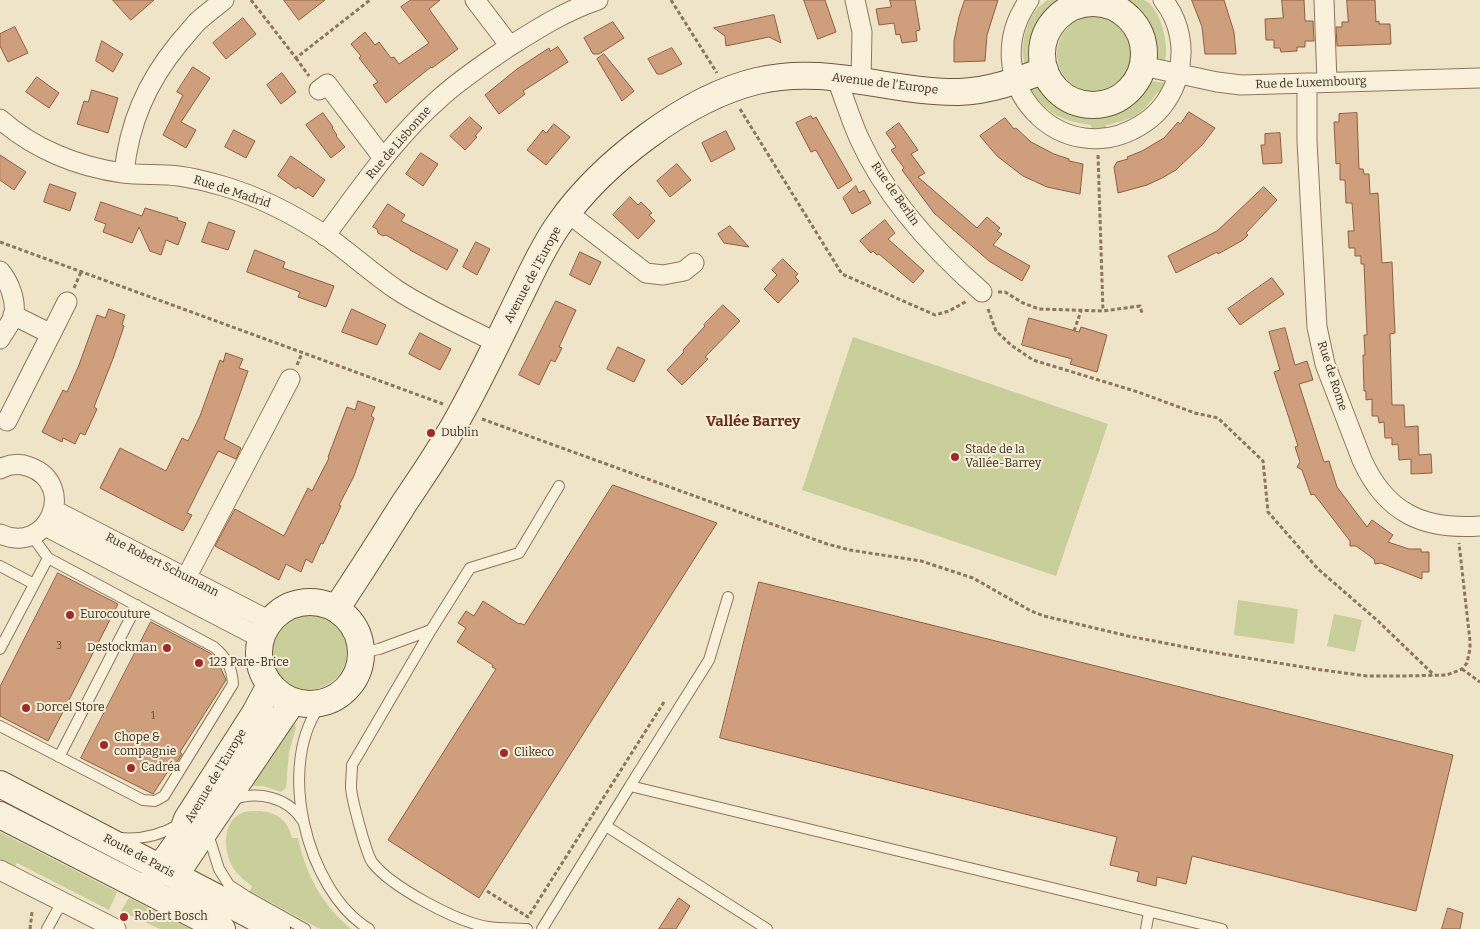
<!DOCTYPE html>
<html>
<head>
<meta charset="utf-8">
<style>
  body { margin:0 }
  canvas { display:block; background:#f0e4c8 }
</style>
</head>
<body>
<canvas width="1480" height="929"></canvas>
<script>
const ctx = document.querySelector('canvas').getContext('2d');
ctx.lineJoin = 'round';
function paint(path, color) {
  ctx.fillStyle = color;
  ctx.fill(path, 'evenodd');
}
function strokePath(path, color, width, dash) {
  ctx.strokeStyle = color;
  ctx.lineWidth = width;
  ctx.lineCap = dash ? 'butt' : 'round';
  ctx.setLineDash(dash || []);
  ctx.stroke(path);
}
function label(font, color, halo, rows, align = 'center') {
  ctx.font = font + ' Bitter,serif';
  ctx.lineWidth = 4;
  ctx.setLineDash([]);
  ctx.textBaseline = 'middle';
  ctx.strokeStyle = halo;
  ctx.fillStyle = color;
  for (const [text, x, y, turn = 0] of rows) {
    ctx.save();
    ctx.translate(x, y);
    ctx.rotate((+turn || 0) * Math.PI / 180);
    ctx.textAlign = isNaN(turn) ? turn : align;
    if (halo) ctx.strokeText(text, 0, 0);
    ctx.fillText(text, 0, 0);
    ctx.restore();
  }
}
paint(new Path2D(`
  M1047,0H1064C1038,12 1034,34 1032,61L1025,64C1019,50 1026,23 1035,11C1038,7 1043,3 1047,0Z
  M1128,0C1132,0 1140,0 1144,0C1160,6 1170,46 1165,61L1157,58C1155,34 1151,13 1128,0Z
  M1057 54a38 38 0 1 1 76 0a38 38 0 1 1-76 0Z
  M1151,81L1167,83L1164,91L1158,92C1141,115 1134,119 1106,125V131L1092,132L1091,125C1056,120 1047,112 1026,85L1036,82C1059,104 1076,121 1110,113C1119,110 1130,106 1137,99C1142,93 1146,87 1151,81Z
  M853,337L1108,424L1056,576L802,490Z
  M1238,600L1298,609L1294,644L1234,635Z
  M269 651a39 39 0 1 1 78 0a39 39 0 1 1-78 0Z
  M1334,614L1362,620L1355,652L1327,646Z
  M293,722L295,724L296,728L289,752L286,788L281,792L263,786H253L249,783Z
  M256,811C275,811 288,819 292,838H298C307,877 321,903 351,929H320L250,891L252,886C247,882 241,878 237,873C223,857 219,821 244,812C247,811 252,811 256,811Z
  M0,832L117,892L109,910L17,863L15,867L0,859Z
  M129,898L191,929H160L121,911Z`), '#c9cf9b');
const building = new Path2D(`
  M113,0H154L131,20Z
  M284,0H325L299,20Z
  M411,0H440L429,9L458,49L432,68L431,67L386,103L373,85L378,82L359,58L361,56L351,44L365,32L375,45L379,42L391,58L394,57L399,64L429,43L401,7Z
  M804,0H825L836,32L818,39Z
  M890,0H915L920,30L916,31L917,41L902,43L900,34L896,35L894,23L879,25L876,9L891,7Z
  M965,0H998L987,35L985,61L954,62V41L959,17Z
  M1192,0H1224L1234,32L1236,54H1205L1202,27Z
  M1282,0H1304L1305,21H1313L1314,41H1305V47H1297V51L1281,52L1280,48H1274V40H1266L1265,19L1283,18Z
  M1347,0H1375L1376,22L1379,21V24H1390L1391,44L1337,46L1336,27H1342V22H1348Z
  M774,15L781,43L769,37L726,46L725,36L714,28Z
  M243,18L256,34L226,59L213,43Z
  M613,22L624,38L599,54H593L584,38Z
  M15,27L28,53L8,62L0,46V34Z
  M102,41L123,54L113,72L96,61Z
  M558,47L568,62L523,91L525,94L499,114L485,95L517,69L549,48L550,51Z
  M672,48L682,64L662,74H657L648,59Z
  M604,54L634,91L622,101L597,59Z
  M193,67L210,78L181,122L196,130L186,148L163,135L183,95L177,92Z
  M282,73L296,92L281,104L267,85Z
  M37,77L59,93L49,108L26,92Z
  M92,90L118,98L108,133L77,124L84,101L88,102Z
  M1189,112L1215,128L1203,144L1176,170L1162,178L1147,185L1118,193L1114,167L1117,162L1128,159L1127,157L1142,151L1164,138L1178,122L1180,124Z
  M323,113L333,127L332,128L337,135L336,136L345,147L331,158L306,125Z
  M1357,113L1359,169H1363L1364,174H1369L1370,194L1378,193L1382,263L1392,262L1395,333L1390,334L1392,405H1404L1405,427L1418,426L1419,455L1431,454L1432,473L1411,474V459L1399,460L1398,444L1392,445V438H1385L1384,422L1379,423L1378,416H1372V399L1366,400V391H1364L1363,355H1365L1364,335H1367L1364,264H1361V256H1355V248H1349L1348,231H1354L1352,203H1346L1345,180H1340V163L1336,164L1334,122H1339V114Z
  M811,116L813,119L816,117L852,180L838,189L816,150L811,152L796,123Z
  M470,117L482,128L475,136L477,137L465,150L450,136Z
  M1005,118L1014,129L1016,128L1031,142L1054,154L1069,159V161L1083,164L1080,194L1047,187L1023,176L997,156L980,136Z
  M899,123L918,150L911,154L925,173L918,177L977,228L987,217L1000,228L997,231L1002,234L993,245L1030,266L1022,281L989,261L934,213L902,170L904,168L891,150L896,147L886,133Z
  M554,124L570,137L546,165L527,150L543,130L546,133Z
  M234,130L255,141L246,158L225,147Z
  M726,131L735,149L711,162L702,143Z
  M1280,133L1282,163L1263,164L1261,145H1265V134Z
  M421,153L438,164L423,186L406,174Z
  M0,155L26,172L14,190L0,180Z
  M291,156L325,180L313,197L298,187L296,189L278,176Z
  M677,164L691,180L670,197L657,181Z
  M50,184L76,193L70,211L44,202Z
  M856,186L859,193L864,190L871,203L852,214L843,198Z
  M1264,187L1277,200L1246,233L1248,235L1243,240L1218,254L1217,252L1176,273L1168,256L1217,231Z
  M630,197L638,205L641,202L652,213L649,215L655,221L638,239L613,215Z
  M101,202L142,216L145,208L178,218L177,220L186,223L178,245L166,240L161,255L150,251L139,227L132,243L103,232L106,224L95,220Z
  M388,204L405,215L401,221L458,250L447,270L410,250V249L386,235L383,236L378,233L377,229L373,227Z
  M885,220L895,233L888,239L924,271L913,283L879,254L877,255L873,251L871,253L860,241Z
  M209,222L235,231L228,250L202,242Z
  M730,226L749,247L724,243L718,234Z
  M476,242L490,249L477,275L463,267Z
  M255,250L285,262L283,268L334,286L326,307L298,297L300,292L247,272Z
  M580,252L601,262L590,285L570,275Z
  M783,259L798,274L795,277L799,281L778,303L764,289L777,275L772,270Z
  M1272,278L1284,294L1240,325L1228,309Z
  M556,301L576,310L559,347L562,348L555,362L551,360L539,385L519,375Z
  M723,305L740,321L705,357L708,359L682,385L667,370L684,352L683,350L705,326L704,325Z
  M109,309L125,315L122,325L124,326L114,356L94,407L97,409L85,435L80,433L75,444L63,438L62,442L42,432L63,390L67,392L79,365L97,315L105,318Z
  M352,309L386,325L377,345L342,332Z
  M1029,318L1079,332L1081,327L1107,335L1097,372L1070,364L1072,359L1022,345Z
  M1285,328L1295,365L1307,361L1313,380L1299,384L1324,462L1329,461L1337,487L1367,527L1372,520L1393,535L1388,542L1409,549H1421V552H1429V572H1422V579L1381,563L1375,564L1374,559L1356,546H1350V541L1314,494L1311,495L1302,470L1297,467L1300,462L1295,447L1298,446L1274,372L1280,370L1269,332Z
  M420,333L451,349L440,370L409,354Z
  M618,347L645,360L634,382L607,369Z
  M226,353L243,359L239,368L248,371L224,439L241,448L236,459L218,451L187,513L192,515L183,531L100,488L120,448L166,471L182,438L188,441L200,416L220,360L223,362Z
  M358,401L375,407L371,416L374,418L354,476L339,505L341,506L323,544L321,543L312,563L306,559L301,572L286,564L279,580L215,546L235,509L284,536L308,488L312,491L329,458L328,457L347,407L355,410Z
  M613,485L717,523L479,898L388,840L496,669L492,667L493,665L457,642L466,628L458,623L466,611L474,616L483,601L519,624L520,623L524,625Z
  M58,573L118,604L48,741L0,716V687Z
  M759,582L1453,755L1416,911L1192,856L1186,884L1157,877L1156,886L1137,881L1139,872L1110,865L1117,837L720,738Z
  M151,622L210,653L217,660L226,680L180,752L182,754L174,766L172,765L153,794L81,758Z
  M679,898L690,906L676,929H659Z
  M1448,908L1463,913L1460,929H1442Z`);
paint(building, '#cf9f7d');
strokePath(building, '#8d5f41', 1);
const lane = new Path2D(`
  M0,566L34,584
  M431,630L352,765C352,772 351,780 351,788C352,800 366,853 372,862C391,887 457,922 488,927C501,929 514,928 527,929
  M0,649L48,558
  M361,653L379,649L431,630L470,568L519,553L559,486
  M323,702C274,761 306,891 369,929
  M0,726L143,800L155,801L164,796L233,684C232,667 226,657 214,647L48,558L32,536
  M59,757L137,605
  M630,786L709,660L728,597
  M232,800C257,790 288,797 303,821
  M606,826L767,929
  M208,834L219,869L229,885L246,896L305,929
  M120,838C141,840 161,835 180,824
  M47,929L62,902
  M542,929L630,786L1222,929
  M1146,929L1149,912`);
const street = new Path2D(`
  M475,0L510,46
  M855,0L862,32L861,81
  M1029,0C972,81 1063,177 1144,123C1161,112 1173,94 1178,75C1185,49 1180,21 1163,0
  M1324,0L1327,82
  M1143,66L1217,82L1241,85L1480,78
  M836,77C844,97 850,118 859,138C886,198 933,249 982,292
  M1307,83V141L1317,327L1325,364L1362,460C1386,513 1423,530 1480,526
  M319,90L327,84L383,158
  M0,119C34,149 78,167 123,173C138,175 153,174 168,175C187,176 205,181 223,186C260,197 293,214 325,235C350,253 372,273 397,290C429,311 464,326 497,343
  M124,173C129,123 147,82 179,43C185,36 191,29 197,22C205,15 215,7 224,0
  M568,213L646,273L663,275L684,271L694,263
  M325,236C361,188 395,137 440,98C461,79 484,64 507,48C537,29 565,11 598,0
  M0,271C9,282 16,299 14,314C12,322 4,332 0,339
  M51,334L67,302
  M7,421L51,334L13,315
  M0,469C9,464 20,463 30,467C78,485 48,556 0,534
  M54,510L270,621
  M45,526L261,638
  M186,578L290,379
  M0,870L116,929`);
const secondary = new Path2D(`
  M1042 54a51 51 0 1 1 102 0a51 51 0 1 1-102 0Z
  M259 653a51 51 0 1 1 102 0a51 51 0 1 1-102 0Z
  M336,609C359,575 381,540 403,505C423,475 444,445 461,413C481,377 499,339 517,302C530,276 542,248 559,224C601,164 686,98 757,81C828,64 889,93 959,92C989,91 1017,81 1045,70
  M0,784L277,929
  M0,815L222,929
  M180,868L293,701
  M152,881L160,867L179,841L187,819L255,713L270,685`);
strokePath(lane, '#8d765c', 12);
strokePath(street, '#8d765c', 21);
strokePath(secondary, '#6f573f', 28);
strokePath(new Path2D(`
  M251,0L296,58L370,0
  M671,0L717,73
  M296,58L309,76
  M740,109L842,274L935,315L949,311L967,301
  M1098,155L1103,311
  M0,242L443,404
  M74,288L81,272
  M998,292H1005L1023,303L1039,309L1103,311L1140,306L1142,313
  M988,309L996,331L1011,345L1033,360L1138,392L1195,413L1218,418L1263,461L1268,512L1318,569L1378,621L1434,675
  M1074,331L1081,311
  M297,365L302,353
  M482,419L827,544L850,550L921,561L973,578L1031,611L1044,616L1128,636L1211,652L1315,669L1367,676H1403L1447,675L1462,669L1467,663L1470,649V641L1459,543
  M1462,669L1480,682
  M487,891L528,917L664,702
  M30,929L32,912`), '#8d765c', 3, [4, 2.5]);
strokePath(lane, '#faf1dc', 10);
strokePath(street, '#faf1dc', 19);
strokePath(secondary, '#faf1dc', 26);
for (const [x, y, r, color] of [
  [431,433,5,"#9e2a2b"],
  [955,457,5,"#9e2a2b"],
  [70,615,5,"#9e2a2b"],
  [167,648,5,"#9e2a2b"],
  [199,663,5,"#9e2a2b"],
  [26,708,5,"#9e2a2b"],
  [104,745,5,"#9e2a2b"],
  [504,753,5,"#9e2a2b"],
  [131,768,5,"#9e2a2b"],
  [124,917,5,"#9e2a2b"]
]) {
  const dot = new Path2D();
  dot.arc(x, y, r, 0, 2 * Math.PI);
  ctx.fillStyle = color;
  ctx.fill(dot);
  strokePath(dot, '#f7eed8', 2);
}
label('10px', '#624a37', null, [
  ["3",59,646],
  ["1",153,716]
]);
label('12px', '#3d2e20', '#f7eed8', [
  ["Rue de Luxembourg",1311,83,-2],
  ["Avenue de l'Europe",885,84,7],
  ["Rue de Lisbonne",399,143,-49],
  ["Rue de Madrid",232,192,18],
  ["Rue de Berlin",895,194,55],
  ["Avenue de l'Europe",533,275,-62],
  ["Rue de Rome",1332,376,72],
  ["Rue Robert Schumann",162,565,27],
  ["Avenue de l'Europe",216,776,-59],
  ["Route de Paris",139,856,28]
]);
label('12px', '#3d2e20', '#f7eed8', [
  ["Dublin",441,433],
  ["Stade de la",965,450],
  ["Vallée-Barrey",965,464],
  ["Eurocouture",80,615],
  ["Destockman",157,648,"right"],
  ["123 Pare-Brice",209,663],
  ["Dorcel Store",36,708],
  ["Chope &",114,738],
  ["compagnie",114,752],
  ["Clikeco",514,753],
  ["Cadréa",141,768],
  ["Robert Bosch",134,917]
], 'left');
label('bold 15px', '#6b2e1e', '#f7eed8', [
  ["Vallée Barrey",753,422]
]);
</script>
</body>
</html>
